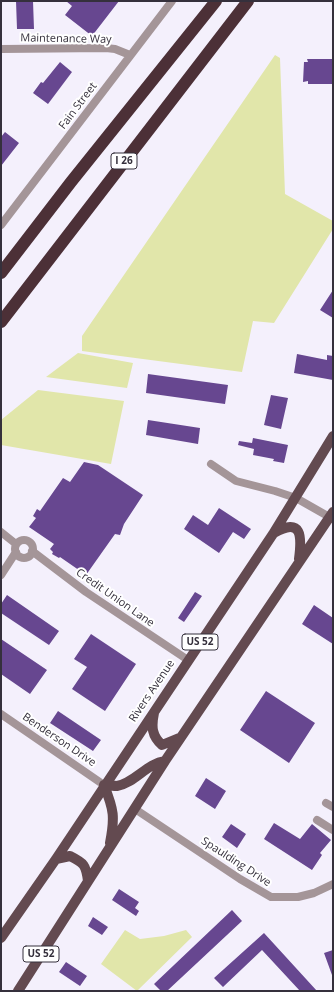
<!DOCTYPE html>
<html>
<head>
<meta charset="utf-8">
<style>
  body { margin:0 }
  #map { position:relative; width:334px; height:992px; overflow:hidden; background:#f4f0fc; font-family:"Open Sans",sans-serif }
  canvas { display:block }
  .frame { position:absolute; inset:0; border:2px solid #35303c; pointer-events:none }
</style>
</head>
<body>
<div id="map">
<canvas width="334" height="992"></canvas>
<div class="frame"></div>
</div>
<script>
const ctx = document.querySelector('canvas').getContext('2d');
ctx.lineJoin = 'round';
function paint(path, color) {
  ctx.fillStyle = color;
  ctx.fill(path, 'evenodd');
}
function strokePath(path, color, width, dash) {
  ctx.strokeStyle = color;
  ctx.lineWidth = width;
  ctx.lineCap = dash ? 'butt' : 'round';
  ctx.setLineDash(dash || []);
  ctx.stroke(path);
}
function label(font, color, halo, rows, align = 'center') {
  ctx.font = font + ' "Open Sans",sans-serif';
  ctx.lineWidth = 4;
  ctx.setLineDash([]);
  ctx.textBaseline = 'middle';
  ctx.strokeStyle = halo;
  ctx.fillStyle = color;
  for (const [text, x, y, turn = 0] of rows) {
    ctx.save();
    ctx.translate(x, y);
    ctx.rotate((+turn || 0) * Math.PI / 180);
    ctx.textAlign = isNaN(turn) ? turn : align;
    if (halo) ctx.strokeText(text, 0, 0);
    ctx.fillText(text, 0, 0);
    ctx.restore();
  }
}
paint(new Path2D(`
  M275,55L280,58L285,194L333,221V229L274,323L253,321L242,372L82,351V336Z
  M78,353L133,363L127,388L46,377Z
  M38,390L124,401L111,464L1,445V420Z
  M125,930L140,939L164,936L186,930L192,937L137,991L101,964Z`), '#e1e6aa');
paint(new Path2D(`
  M16,1H33L34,29H17Z
  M66,1H119L92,36L65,15L72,6Z
  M307,59H333V84H308V81L303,82L304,62H308Z
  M60,62L72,72L48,104L33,93L41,82L43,83Z
  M5,132L19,143L1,166V137Z
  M333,290V318L320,310Z
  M297,354L327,360V355L333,356V380L294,373Z
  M148,374L228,385L225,404L146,393Z
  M271,395L288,398L281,429L264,425Z
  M148,420L200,428L198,444L146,435Z
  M253,438L288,445L284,463L273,461L274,459L253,455L254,449L238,445L239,441L252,443Z
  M84,462L98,465L143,495L124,524L120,535L115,534L86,575L60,557L59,558L52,554L53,552L50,549L54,544L29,527L36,518L33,516L37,509L40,511L63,478L70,482Z
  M219,508L251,529L244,539L233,532L219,553L184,529L193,515L208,525Z
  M195,592L202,596L184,622L178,618Z
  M7,595L59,631L49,645L1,613V604Z
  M314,605L333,618V644L302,624Z
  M91,634L136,664L105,711L72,689L87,667L74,659Z
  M1,639L47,670L30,694L1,674Z
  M266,691L315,723L289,763L240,730Z
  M58,711L101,740L93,751L50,723Z
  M206,778L226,791L215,809L195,796Z
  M274,823L300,839L312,824L331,840L320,853L322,855L312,870L264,839Z
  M231,824L246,834L237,848L222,837Z
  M119,889L139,902L135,908L139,911L136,916L112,900Z
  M232,910L242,921L167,991H161L154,984Z
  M93,917L108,927L102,935L88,926Z
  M264,933L317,991H300L262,950L223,987L214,978Z
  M333,950V975H332L324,953Z
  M66,962L87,976L80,986L59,972Z`), '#674790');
strokePath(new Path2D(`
  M1,49L106,48L115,49L130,55
  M1,225L172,1
  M211,464L236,481L275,491L296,498L333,519
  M1,532L16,544
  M15 549a9 9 0 1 1 18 0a9 9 0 1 1-18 0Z
  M32,551L86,592L188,660
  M1,575L16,552
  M1,714L104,785
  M326,803L333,807
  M135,809L240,879L271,897H298L314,893L333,884
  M317,820L333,830`), '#a49598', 8);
strokePath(new Path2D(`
  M274,533C302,517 302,536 299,559
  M154,713C151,727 152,736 162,745L179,738
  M104,785C108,785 113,786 117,786C135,783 147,763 165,761
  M104,785C114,810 115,817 110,843
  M56,859L70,856C84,863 86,865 88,881
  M1,938L56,859L273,534L333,436
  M18,991L165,761L333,512`), '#634a50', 10);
strokePath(new Path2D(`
  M1,273L71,182L216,1
  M1,322L248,1`), '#4c3037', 12);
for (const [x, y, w] of [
  [124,161,26],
  [200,642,36],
  [41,954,36]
]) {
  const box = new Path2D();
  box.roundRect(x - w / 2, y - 8, w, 16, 3);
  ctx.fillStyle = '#fff';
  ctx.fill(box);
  strokePath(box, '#35303c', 1);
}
label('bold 10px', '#35303c', null, [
  ["I 26",124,161],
  ["US 52",200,642],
  ["US 52",41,954]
]);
label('11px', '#35303c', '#fff', [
  ["Maintenance Way",66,39,1],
  ["Fain Street",78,106,-53],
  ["Credit Union Lane",115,598,35],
  ["Rivers Avenue",152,691,-56],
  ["Benderson Drive",59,740,34],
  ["Spaulding Drive",236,862,33]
]);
</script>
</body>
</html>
